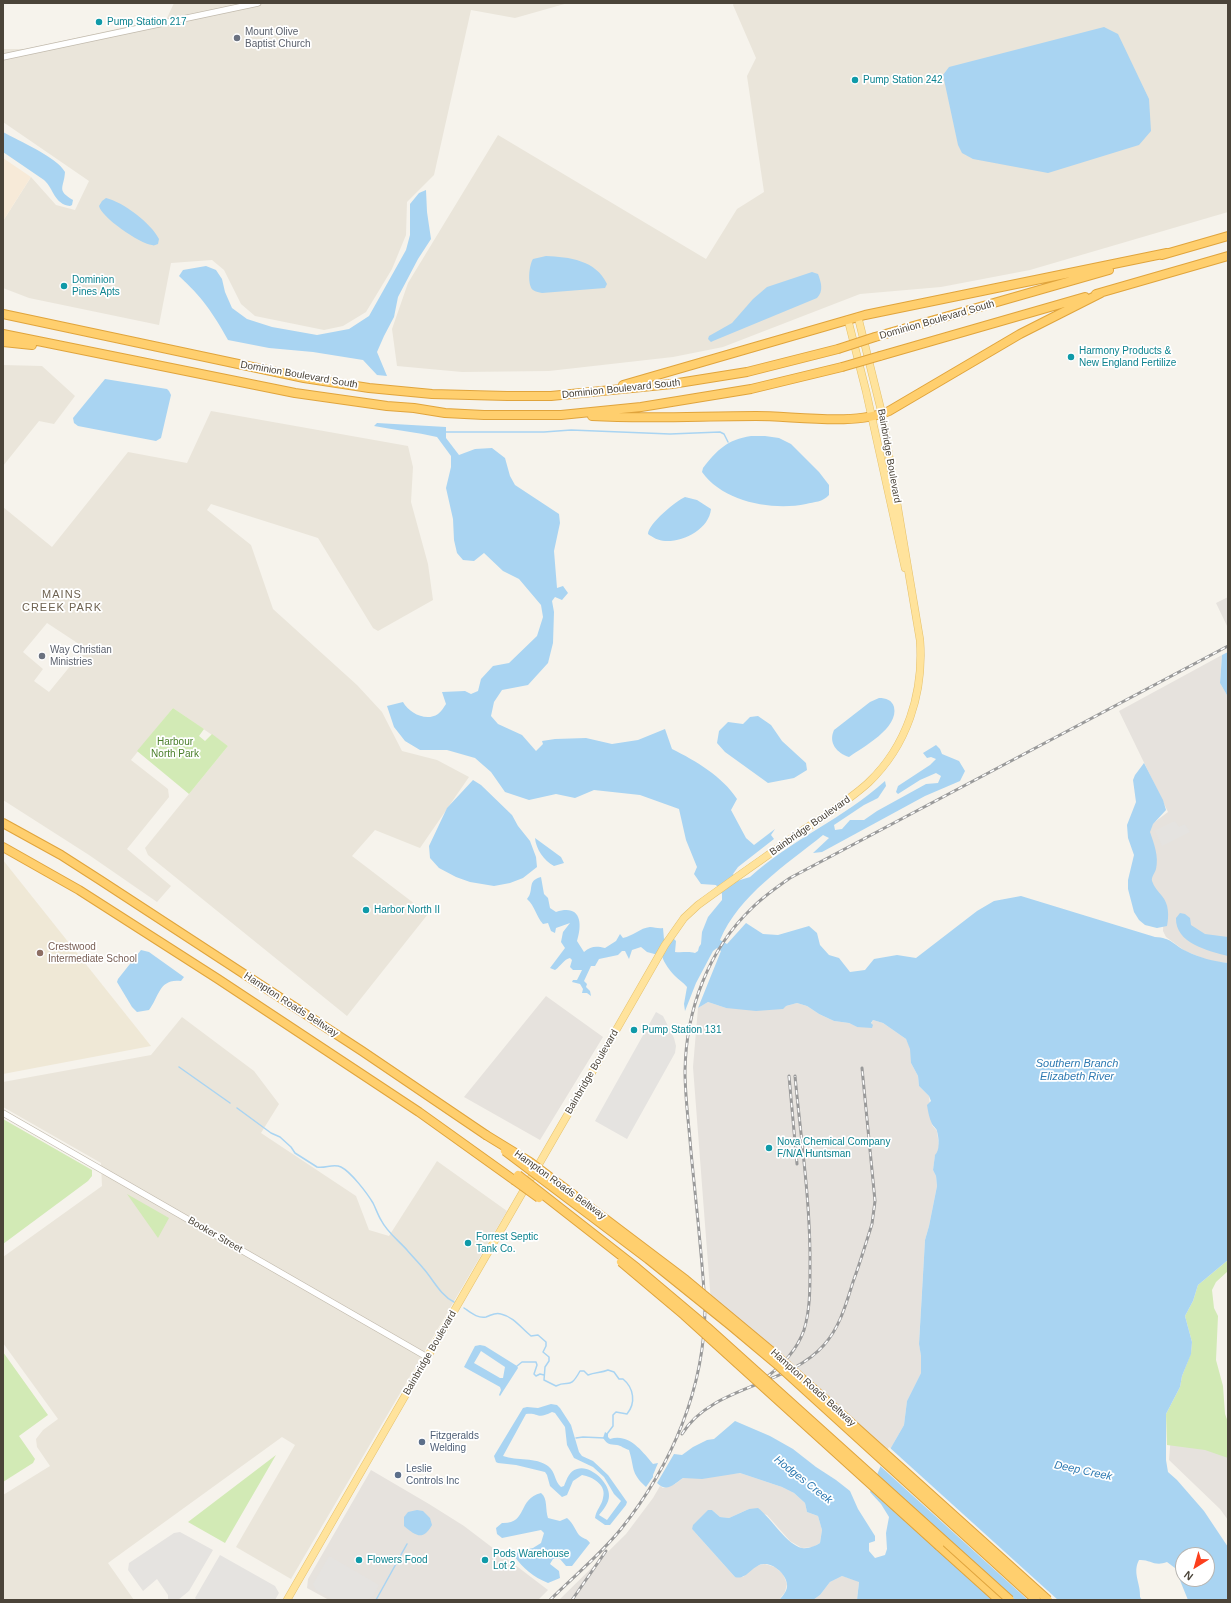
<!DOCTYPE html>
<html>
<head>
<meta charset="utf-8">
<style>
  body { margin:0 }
  #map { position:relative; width:1231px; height:1603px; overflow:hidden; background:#f6f3ec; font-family:Helvetica,sans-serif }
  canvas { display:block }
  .frame { position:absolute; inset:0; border:4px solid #4b4439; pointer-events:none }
  .north { position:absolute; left:1175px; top:1547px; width:40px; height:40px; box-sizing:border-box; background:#fff; border:1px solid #b7b4b0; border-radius:50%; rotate:217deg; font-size:11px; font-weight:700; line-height:16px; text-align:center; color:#4b4439 }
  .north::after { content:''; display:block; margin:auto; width:14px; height:18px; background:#fc3f1d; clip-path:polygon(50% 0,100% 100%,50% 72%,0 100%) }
</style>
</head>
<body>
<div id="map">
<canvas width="1231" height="1603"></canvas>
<div class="frame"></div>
<div class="north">N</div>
</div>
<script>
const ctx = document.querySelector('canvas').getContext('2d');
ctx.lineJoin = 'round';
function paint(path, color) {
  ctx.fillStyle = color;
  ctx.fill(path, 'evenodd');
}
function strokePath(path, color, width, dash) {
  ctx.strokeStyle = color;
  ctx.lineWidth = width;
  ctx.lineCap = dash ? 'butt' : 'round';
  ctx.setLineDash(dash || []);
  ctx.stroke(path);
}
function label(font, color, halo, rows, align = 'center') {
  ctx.font = font + ' Helvetica,sans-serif';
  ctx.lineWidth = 3.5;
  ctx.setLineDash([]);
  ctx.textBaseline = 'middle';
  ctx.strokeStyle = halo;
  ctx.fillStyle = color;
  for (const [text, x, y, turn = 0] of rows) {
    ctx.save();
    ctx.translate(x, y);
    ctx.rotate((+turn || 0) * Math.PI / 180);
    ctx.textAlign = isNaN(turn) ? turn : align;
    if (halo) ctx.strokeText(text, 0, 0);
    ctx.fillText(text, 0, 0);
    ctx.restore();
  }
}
paint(new Path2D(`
  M174,3H568L515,18L471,10L434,175L407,202L406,235L392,269L366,312L343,326L324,330L255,316L241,304L224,270L212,260L171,263L159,325L29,298L3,288V221L31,177L56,205L75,210L89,181L3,122V49H25L167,18Z
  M734,3H1228V212L1030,270L941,287L860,294L723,347L673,357L549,371L462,372L397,366L392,329L408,283L498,135L706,259L737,209L764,192L747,76L756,58L733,5Z
  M3,365L42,366L75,396L54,424L39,421L3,466Z
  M211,411L408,446L413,467L411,502L428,564L433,600L378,631L373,628L318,538L211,504L207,510L251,545L273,609L357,685L382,712L402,751L437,760L469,777L420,848L375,830L352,856L428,914L347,1016L148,855L145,848L228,746L173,708L131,760L168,789L169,797L127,849L171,886L157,902L89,855L3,800V507L52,547L128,452L187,463ZM47,623L85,648L49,692L34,681L43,669L23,652Z
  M182,1017L254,1071L279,1104L261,1133L356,1196L369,1230L389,1236L437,1161L507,1211L291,1579L236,1547L295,1445L282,1437L108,1563L134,1600H3V1495L50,1466L37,1447L36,1439L43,1430L58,1419L3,1343V1257L102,1186L101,1163L3,1107V1082L151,1055Z`), '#eae5da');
paint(new Path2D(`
  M3,158L31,177L3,221Z`), '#f7ead8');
paint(new Path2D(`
  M1228,597V628L1216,603Z
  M1222,655L1220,683L1228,697V963L1210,961L1185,951L1166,937L1163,931L1164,904L1149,882L1148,827L1168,812L1119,711Z
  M546,996L603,1037L540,1140L464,1097Z
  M708,1002L726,1008L786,1006L797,1003L807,1006L819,1014L834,1021L849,1023L857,1027L871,1024L873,1020L883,1023L906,1039L911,1049V1063L918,1076L919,1086L929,1096L932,1125L937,1131L939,1146L938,1153L935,1156L933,1170L936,1176L937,1186L929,1226L925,1240L919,1343L921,1356V1373L907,1401L904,1425L884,1460L711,1303L693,1067L698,1008Z
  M1228,1424V1520L1220,1509L1169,1460L1171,1434Z
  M371,1470L429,1504L464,1526L548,1590L538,1600H329L307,1588L308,1579Z
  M740,1473L782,1487L794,1493L805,1503L807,1512L818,1516L822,1530L820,1543L813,1547L802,1548L790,1541L767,1515L749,1509L729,1518L720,1517L712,1510L692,1529L735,1577H743L755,1566L765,1564L775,1567L783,1574L787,1584L785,1592L779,1600H559L626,1534L653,1498L660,1486L663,1488L675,1484L683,1478Z
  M842,1576L859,1581L857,1600H813L820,1595L830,1582Z`), '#e6e2dd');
paint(new Path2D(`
  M3,860L151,1046L3,1074Z`), '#efe8d6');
paint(new Path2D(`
  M173,708L204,729L199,736L205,741L212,734L228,746L189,794L137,751Z
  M3,1119L92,1170V1176L88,1181L3,1244Z
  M127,1194L169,1218L158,1238Z
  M1228,1260V1271L1216,1282L1212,1290L1214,1308L1218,1316L1216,1360L1223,1386L1225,1414L1228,1422V1458L1205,1450L1167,1445L1166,1414L1180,1387L1182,1376L1191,1353L1192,1342L1185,1316L1193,1301L1198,1285Z
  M3,1352L48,1415L19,1436L35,1459L33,1463L3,1482Z
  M276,1455L225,1543L188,1522Z`), '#d2eab5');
paint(new Path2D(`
  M1175,821L1179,827L1185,824L1190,832L1162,846L1155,831Z
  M656,1012L663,1016L674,1038L676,1046L675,1053L627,1139L595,1121Z
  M180,1532L213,1550L189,1591L178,1600H168V1595L157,1579L143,1591L128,1570L129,1563L174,1533Z
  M220,1555L275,1586L279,1593L275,1600H197L195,1598Z
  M329,1556L379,1585L373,1596L367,1600H334L316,1590L313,1584Z`), '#e5e3e0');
paint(new Path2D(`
  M1104,27L1118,34L1149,99L1151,131L1139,145L1048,173L973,159L962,153L958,145L943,75L949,67Z
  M3,132C19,141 57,157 65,172C64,188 56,190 73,200L72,205L70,206C54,204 54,189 44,180L3,152Z
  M426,190L427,212L431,239L418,259L398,297L394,317L384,336L377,352L387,376L377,375L363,360L313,352L269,348L228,340C213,313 202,297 179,276L183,270L206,266L216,270L222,279L225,292L232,308L247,319L272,327L317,335L349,329L369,316L406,250L410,235V204L419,193Z
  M106,198C123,202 151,223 159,239L158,244C155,245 154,246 152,245C140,244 101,217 99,206L102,201Z
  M546,256C569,257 596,260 607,284L605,288L542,293C539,292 536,292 533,290C527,285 529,265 533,259Z
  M812,272L818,274C821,282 824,291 817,298L713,341L711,342L708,339L709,336L732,323L753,299L767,287Z
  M105,379L167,389L169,391L171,395L161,438L156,441L78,426L74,423L73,418Z
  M377,423L446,427V438L459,455L475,449L492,448L505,458L510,476L515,485L559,514L560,523L554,551L557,588L563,586L568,593L562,600L555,597L552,601L554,612L553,643L548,663L528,685L502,690L494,702L491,716L498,724L522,735L536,751L543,744L542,741L555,739L586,738L612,744L638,740L665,729L672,749C696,761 722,776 737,799L731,810L746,838L754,845L775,829L771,835L774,839L738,867L733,874L737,881L750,877C791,840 844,818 885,781L886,786L878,798L864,805L834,825L835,830L842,829L850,820H864L877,811L926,784L938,783L941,776L936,773L920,780L898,794L896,792L898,786L930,765L936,759L931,757L927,758L923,753L936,745L940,749L942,754L959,761L965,771L960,781L925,796L822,852L813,853L829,838L823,835C786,865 739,895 720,940L727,944L746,923L763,934L778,935L809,926L817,933L820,945L829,955L839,958L850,972L865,970L874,959L897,955L916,958L977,911L994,901L1021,896L1155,937C1172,938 1172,944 1186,951C1200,958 1213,961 1228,963V1260L1198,1285L1193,1301L1185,1316L1192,1342L1191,1354L1182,1376L1180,1387L1166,1414V1460L1168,1472L1177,1480L1204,1511L1228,1547V1600H1188L1175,1568L1167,1562C1154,1567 1150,1559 1139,1560C1132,1573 1141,1584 1140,1597L1142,1600H857L859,1582L842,1576L830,1582L820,1595L813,1600H779C783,1596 788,1590 787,1584C786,1574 774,1564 765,1564C753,1563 747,1581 735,1577L692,1529L693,1525L708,1510H712L720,1517L729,1518L749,1509L758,1508C771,1518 787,1545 802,1548C809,1549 815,1546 820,1543L822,1530L818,1516L807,1512L805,1503L794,1493L782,1487L740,1473L702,1479L683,1478C674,1484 667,1493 657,1483L674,1454L682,1455L693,1447L707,1440L714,1439L735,1421L770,1436L793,1449L816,1467L836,1480L850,1491L858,1509L875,1536V1541L869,1543V1551L875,1558L885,1555L887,1549L886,1533L889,1517L881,1504L870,1492L881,1465L904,1425L907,1401L921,1373V1356L919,1344L925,1240L929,1226L937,1186L936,1176L933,1170L935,1155C940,1151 939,1138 937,1131C937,1129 933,1126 932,1124C929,1118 928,1111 927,1105L931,1101L929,1096L919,1086L918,1076L911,1063L910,1049L906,1039L883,1023L873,1020L871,1023L873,1025L872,1028L857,1027L849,1023L834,1021L819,1014L807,1006L797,1003L786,1006L783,1009L756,1011L726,1008L708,1002L698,1008L721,951L717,948L713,951L696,983L685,1011L684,1004L687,987C683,982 679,980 675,976C670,971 664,963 662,956L647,952L641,947L632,950L629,959L625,951H622L618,955L599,959L595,966H591L584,981L587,984L586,987L590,991L591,996L587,993H582L583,989L580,984L572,982L573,980H577L582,970H573L570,967L572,960L570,958C564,959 561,966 555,970L550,968L565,948L561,942L563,932L570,923L556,928L555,933L551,931L548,923L543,924C536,916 535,906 527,899C535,890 526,881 541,877L544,894L548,898L550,908L556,912C580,904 583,922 577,941L584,952C591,946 596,946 605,948L616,941L620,934L623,938C633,936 640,928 650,927C655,927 658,929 663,928L664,939L670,935L676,941L675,952C682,953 688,951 695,953L698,951L699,947L701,944L702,932L708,917L722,900V894L716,885L701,884L694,874L697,867L686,840L679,809L640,795L594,790L575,798L556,794L529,800L505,792L491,772L475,758L447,750H420L405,741L394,727L387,706L403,702C409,713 426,722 438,714C441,712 444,707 446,704L442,692L465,691L471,694L478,691L481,679L493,666L509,663L537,636L543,617L541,605L519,579L503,571L484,553L474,561L463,560L457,553L454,540L453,519L446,488L451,467V456L437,437C416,432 395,430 374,426ZM1183,1555H1207V1579H1183Z
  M751,436H765L779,438L791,444L819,472L829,485V495C823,502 814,502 806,504C773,511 723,502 702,472L703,468C718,449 727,440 751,436Z
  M685,497L697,500L711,509C709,529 684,542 665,541C659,541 652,537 648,534C648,524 676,501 685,497Z
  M1228,652V697L1220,683L1222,655Z
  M879,698C886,698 892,700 894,707C899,728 863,747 849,757C837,753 828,743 834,730L870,702Z
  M758,716L771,725L782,741L806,763L807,770L794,778L768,783L725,752L717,743L719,731L728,722L743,724L750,717Z
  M1144,763L1163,800L1166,810L1153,824L1150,832C1154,844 1159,856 1156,869C1155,873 1151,877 1152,881C1154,887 1158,891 1162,896C1169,904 1169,916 1167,926L1157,928L1145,925L1139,920L1134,912L1128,889V880L1134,855L1128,838L1127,825L1136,802L1133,780L1135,775Z
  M473,780L481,785L512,815L518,826L530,841L536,857L537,867L523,878L510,883L494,886L470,882L456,877L439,868L430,858L429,846L447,808Z
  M535,838L561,857L564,863L554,866C544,861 536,849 535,838Z
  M1180,913L1185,914L1190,918L1191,925L1205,934L1228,937V956C1208,951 1175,943 1176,918Z
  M141,950L149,952L184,977L181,981C159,978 159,997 149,1010L137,1012L132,1007L117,982L118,979Z
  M480,1345L485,1346L517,1366L518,1368L500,1396L499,1395L501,1390L500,1387L464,1367L475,1346ZM481,1351L505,1367L503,1378H500L474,1363Z
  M551,1404L557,1405L560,1408L571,1425L579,1452L582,1456L593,1461L608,1475L627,1502L626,1505L610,1525H605L595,1518C596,1510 602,1505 603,1498C607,1485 593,1477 582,1475L573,1481L567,1495L562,1497L550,1486L547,1475L545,1472L516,1465L498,1463L496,1462L494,1456L523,1408L527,1407L538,1408ZM552,1412L555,1413L565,1427L567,1445L574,1458L593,1467L604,1477L614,1494L621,1501L607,1520L599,1515C603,1510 609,1503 609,1496C610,1483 590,1464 577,1469C569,1471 567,1479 564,1486L561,1487C554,1481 556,1472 548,1466C536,1457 517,1461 503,1456L526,1414C538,1412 537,1420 552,1412Z
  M605,1432L608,1434V1437L610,1439C629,1433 642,1451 653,1464L658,1463L653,1475V1477L646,1487C630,1472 635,1469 629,1450C625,1449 620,1445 617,1445C609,1444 608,1445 603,1438Z
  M541,1493C548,1498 545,1510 548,1518L560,1521L567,1518C574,1524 575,1530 579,1535C583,1539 587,1538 590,1543L572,1566H566L560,1559H553L550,1564L559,1571L560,1578L548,1583C533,1577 523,1568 514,1556L515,1552L533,1548L541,1543L544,1533L541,1530L502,1538L497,1534L496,1528L502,1523C528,1524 517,1499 541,1493Z
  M417,1510L423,1511L430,1518L432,1525C423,1541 416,1536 404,1526V1517L408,1512Z`), '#a9d4f2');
paint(new Path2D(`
  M889,1447L1058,1600H1028L879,1465Z`), '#f6f3ec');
strokePath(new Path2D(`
  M446,432H544L571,430L670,434L720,432L724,434L728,442
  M179,1067L230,1103
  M237,1108L271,1133L280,1137L291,1147L295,1153L317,1167C325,1169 333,1163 341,1167C351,1172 367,1193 373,1203C376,1209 378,1215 381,1220C387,1232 398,1240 407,1250C412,1256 418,1262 423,1268C433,1279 440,1295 454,1302
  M464,1308C470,1312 478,1319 486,1317C492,1315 495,1312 501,1314C514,1317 521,1328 531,1336L538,1335L546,1342V1346L543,1352L549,1357V1361L545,1367L544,1380L556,1386C569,1379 569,1391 580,1371H584L588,1375C596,1372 601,1373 608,1370L614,1372L619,1379H623C634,1388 636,1403 627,1414L616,1412L613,1415V1426L607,1434
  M517,1366L522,1362H536L537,1365L534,1374L536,1376L540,1374L544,1375
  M576,1438L583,1437L605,1438
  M376,1600L407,1544`), '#a9d4f2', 1.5);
const minor = new Path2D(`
  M3,57L258,3
  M3,1113L427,1357`);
const major = new Path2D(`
  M848,320L866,391L905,568
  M287,1600L576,1100L665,945L684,918L698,905C732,880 767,856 802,831C824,816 848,801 868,783C907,746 924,693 920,640L882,414L858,317`);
const highway = new Path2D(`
  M1162,255L1228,236
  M1096,294L1228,256
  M3,314L304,378L369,388L432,394L507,396H551L672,384L747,372L838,349
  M3,334L295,393L387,406L414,408L445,413L484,415H561L641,407L751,389L842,367
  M875,337L1109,270
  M3,342L32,345
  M880,356L1085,297
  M623,385L865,315L1167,253
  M592,416C647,419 701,416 756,416C794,416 856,426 889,411L1020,334L1101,293
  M3,823L61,855L100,880L362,1051L486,1135
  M3,847L79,890L218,979L419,1112L514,1180
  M939,1546L999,1600`);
strokePath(minor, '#c2bbae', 7);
strokePath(major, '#e6c16a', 8);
strokePath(highway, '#e0a43c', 10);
strokePath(minor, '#fff', 5.5);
strokePath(major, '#ffe39c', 7);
strokePath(highway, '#ffcf6e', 8);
const rail = new Path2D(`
  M789,1076L797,1164
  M767,1377C783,1364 797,1350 804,1330C810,1310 810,1290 810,1270C811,1205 801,1140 795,1076
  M682,1434C712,1385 787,1387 824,1345C840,1327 846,1304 853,1282C860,1263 866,1243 872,1224L875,1201L862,1068
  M550,1600C573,1577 600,1555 621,1529C672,1465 705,1388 705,1306C702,1254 696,1203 691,1152C689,1125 685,1098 685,1071C686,1010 708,950 752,908C764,896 777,887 790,878L1228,646
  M572,1600L606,1551`);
strokePath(rail, '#9a9a9a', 3);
strokePath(rail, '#fff', 1.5, [4.5]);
const highwayBridge = new Path2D(`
  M838,349L875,337
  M842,367L880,356
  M486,1135L530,1162L686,1280L770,1350L1048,1600
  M505,1151L648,1259L730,1325L780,1367L1036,1600
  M518,1175L637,1268L707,1327L1010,1600
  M514,1180L539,1198
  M621,1262L684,1315L939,1546`);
strokePath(highwayBridge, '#e0a43c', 10, []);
strokePath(highwayBridge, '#ffcf6e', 8);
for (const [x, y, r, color] of [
  [99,22,4,"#0f9aa8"],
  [237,38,4,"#6b7280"],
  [855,80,4,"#0f9aa8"],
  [64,286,4,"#0f9aa8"],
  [1071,357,4,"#0f9aa8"],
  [42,656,4,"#6b7280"],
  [366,910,4,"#0f9aa8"],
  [40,953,4,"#8d6e63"],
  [634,1030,4,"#0f9aa8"],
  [769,1148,4,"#0f9aa8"],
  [468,1243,4,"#0f9aa8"],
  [422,1442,4,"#5c6f8a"],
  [398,1475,4,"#5c6f8a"],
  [359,1560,4,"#0f9aa8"],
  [485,1560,4,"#0f9aa8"]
]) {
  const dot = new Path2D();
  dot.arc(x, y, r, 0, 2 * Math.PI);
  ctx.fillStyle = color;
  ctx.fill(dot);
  strokePath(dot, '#fff', 1.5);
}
label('10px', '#0d838f', '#fff', [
  ["Pump Station 217",107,22],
  ["Pump Station 242",863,80],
  ["Dominion",72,280],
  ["Pines Apts",72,292],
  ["Harmony Products &",1079,351],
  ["New England Fertilize",1079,363],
  ["Harbor North II",374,910],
  ["Pump Station 131",642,1030],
  ["Nova Chemical Company",777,1142],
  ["F/N/A Huntsman",777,1154],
  ["Forrest Septic",476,1237],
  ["Tank Co.",476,1249],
  ["Pods Warehouse",493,1554],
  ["Lot 2",493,1566],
  ["Flowers Food",367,1560]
], 'left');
label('10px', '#5b616d', '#fff', [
  ["Mount Olive",245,32],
  ["Baptist Church",245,44],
  ["Way Christian",50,650],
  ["Ministries",50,662]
], 'left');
label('10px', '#4b4439', '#fff', [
  ["Dominion Boulevard South",937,320,-16],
  ["Dominion Boulevard South",299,375,10],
  ["Dominion Boulevard South",621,389,-6],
  ["Bainbridge Boulevard",889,456,80],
  ["Bainbridge Boulevard",810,826,-35],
  ["Hampton Roads Beltway",291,1005,33],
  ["Bainbridge Boulevard",592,1072,-60],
  ["Hampton Roads Beltway",560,1185,36],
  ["Booker Street",215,1235,30],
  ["Bainbridge Boulevard",430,1353,-60],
  ["Hampton Roads Beltway",813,1388,42]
]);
label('10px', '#4a7f2a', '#fff', [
  ["Harbour",175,742],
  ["North Park",175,754]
]);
label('10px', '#785e54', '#fff', [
  ["Crestwood",48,947],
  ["Intermediate School",48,959]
], 'left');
label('10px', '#4e5e75', '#fff', [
  ["Fitzgeralds",430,1436],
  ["Welding",430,1448],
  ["Leslie",406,1469],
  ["Controls Inc",406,1481]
], 'left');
ctx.letterSpacing = '1px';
label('11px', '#6e6250', '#fff', [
  ["MAINS",62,595],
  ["CREEK PARK",62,608]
]);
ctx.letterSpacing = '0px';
label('italic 11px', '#2e7ab2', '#fff', [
  ["Southern Branch",1077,1064],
  ["Elizabeth River",1077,1077],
  ["Deep Creek",1083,1471,12],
  ["Hodges Creek",803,1480,38]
]);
</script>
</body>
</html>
